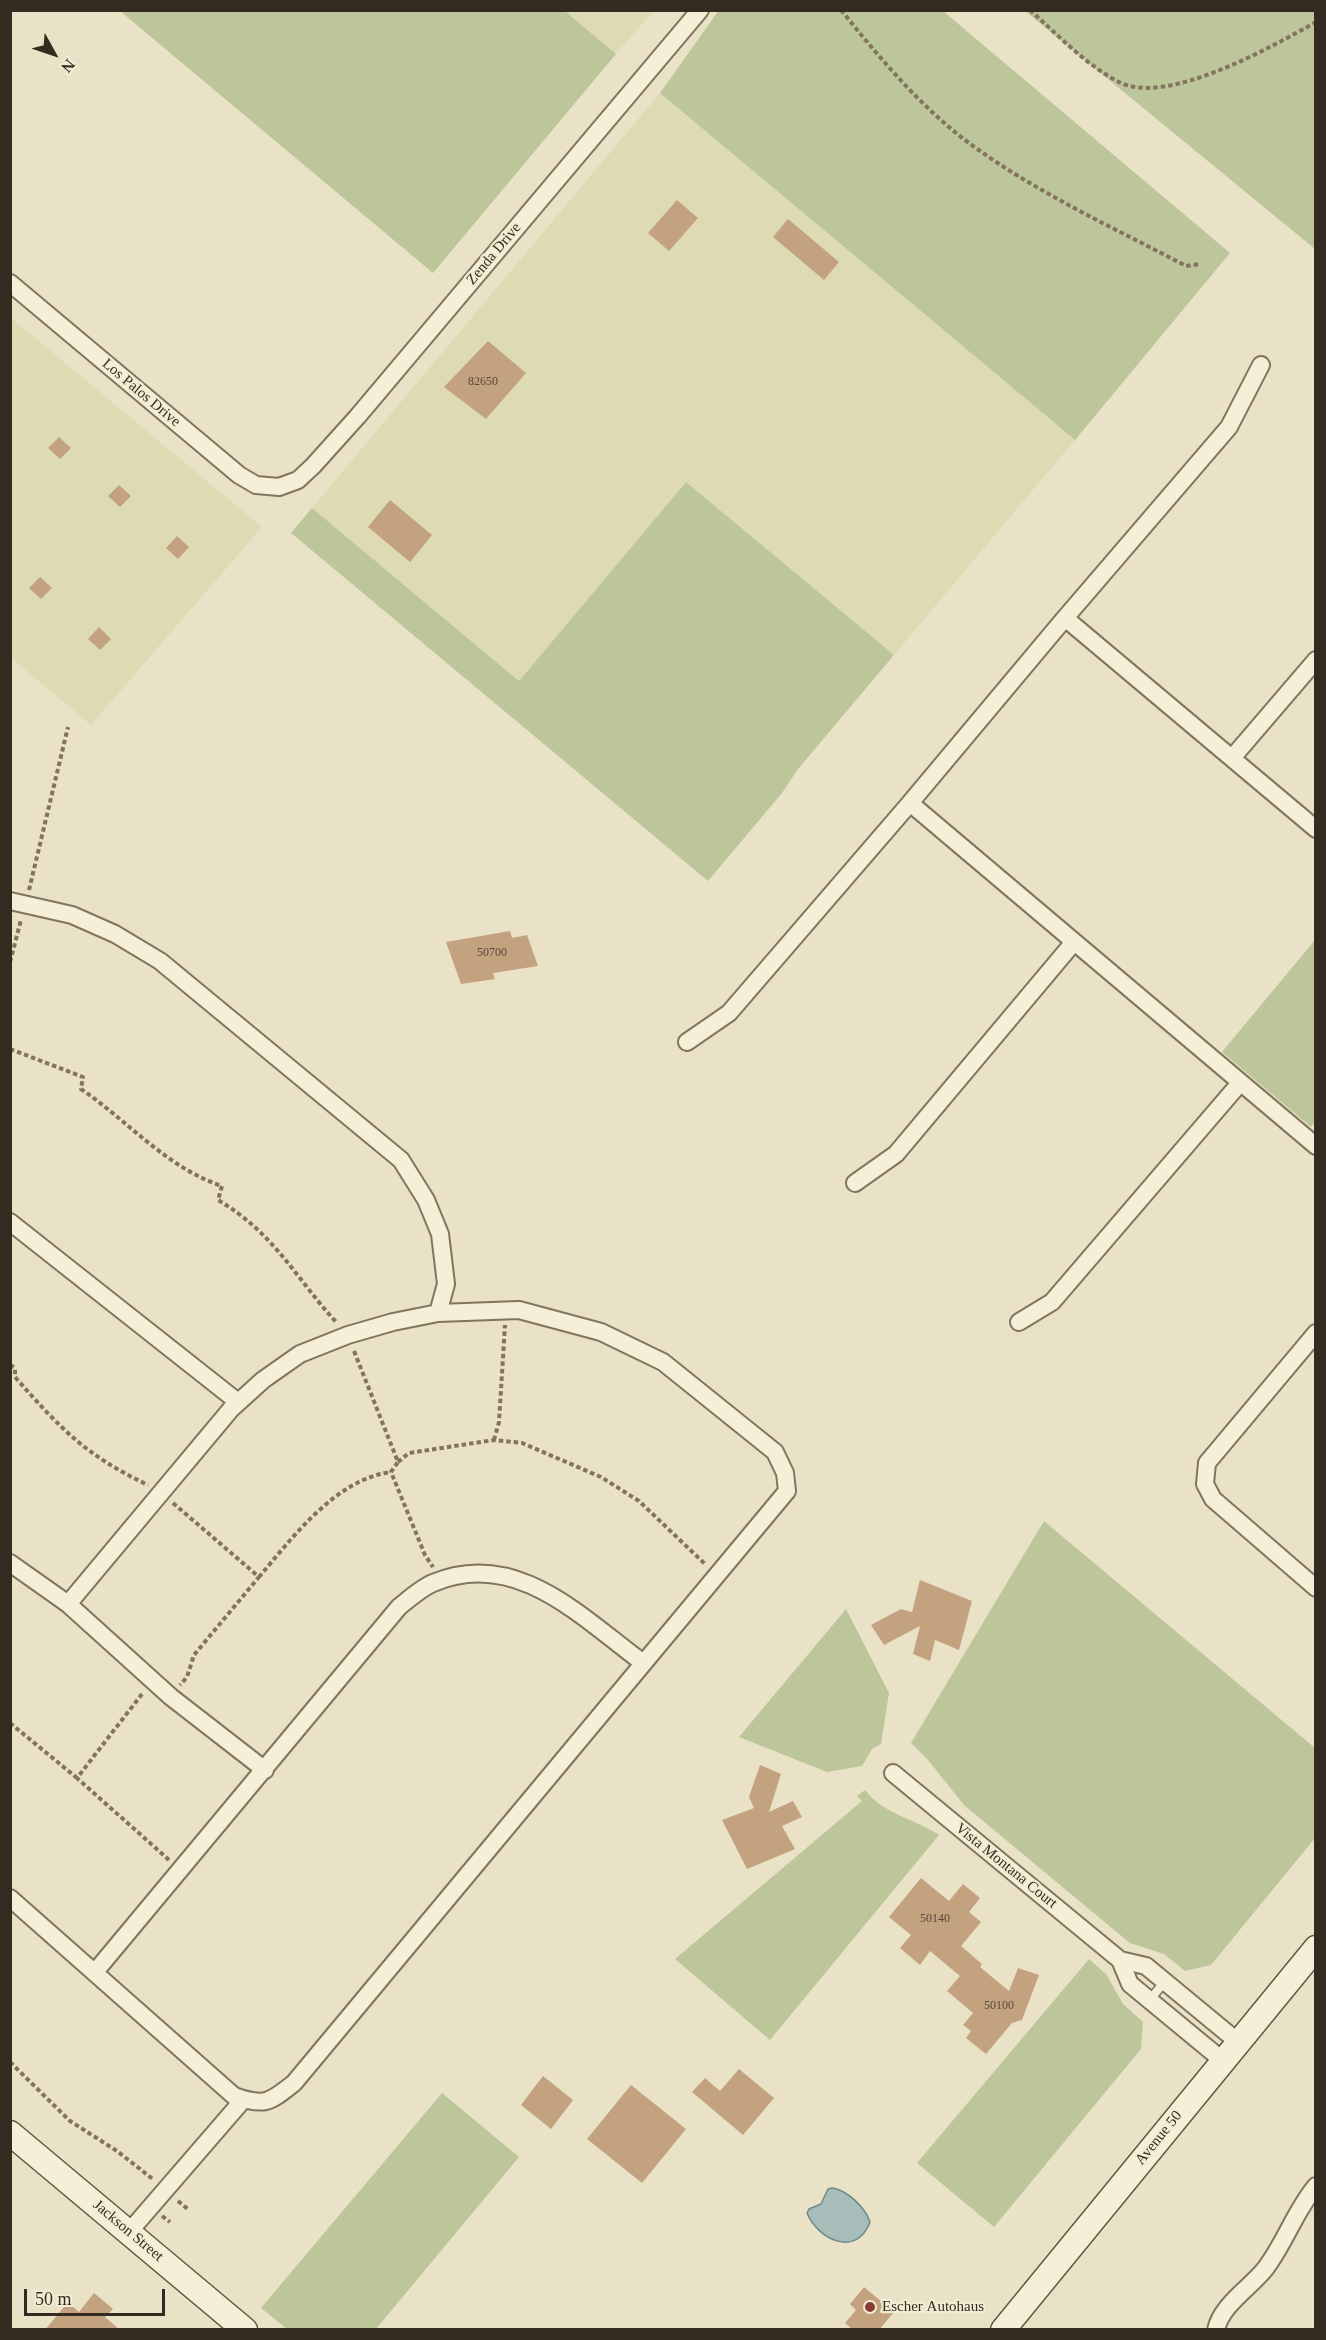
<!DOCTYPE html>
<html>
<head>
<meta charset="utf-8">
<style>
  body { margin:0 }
  #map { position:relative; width:1326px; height:2340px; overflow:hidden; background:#e9e2c6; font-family:"Times New Roman",serif }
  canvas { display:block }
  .frame { position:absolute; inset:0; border:12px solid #342b20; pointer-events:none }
  .north { position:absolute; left:24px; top:24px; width:60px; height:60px; -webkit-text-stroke:4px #f1ecd4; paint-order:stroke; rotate:130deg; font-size:16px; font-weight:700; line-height:24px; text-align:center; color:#342b20 }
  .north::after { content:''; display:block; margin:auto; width:21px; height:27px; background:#342b20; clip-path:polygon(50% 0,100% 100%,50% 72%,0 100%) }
  .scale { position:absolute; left:24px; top:2289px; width:141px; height:27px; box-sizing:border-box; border:3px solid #342b20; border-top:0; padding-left:8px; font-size:18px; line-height:21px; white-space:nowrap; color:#342b20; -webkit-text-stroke:4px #f1ecd4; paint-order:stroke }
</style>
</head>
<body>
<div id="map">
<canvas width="1326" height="2340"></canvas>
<div class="frame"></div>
<div class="north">N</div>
<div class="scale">50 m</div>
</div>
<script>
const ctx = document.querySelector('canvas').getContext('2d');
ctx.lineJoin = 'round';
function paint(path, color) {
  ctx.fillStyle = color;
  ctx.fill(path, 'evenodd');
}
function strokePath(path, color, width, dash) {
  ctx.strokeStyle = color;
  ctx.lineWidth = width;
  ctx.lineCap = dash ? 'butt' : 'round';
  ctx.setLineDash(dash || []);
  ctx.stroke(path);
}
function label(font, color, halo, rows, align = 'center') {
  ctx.font = font + ' "Times New Roman",serif';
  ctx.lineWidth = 4.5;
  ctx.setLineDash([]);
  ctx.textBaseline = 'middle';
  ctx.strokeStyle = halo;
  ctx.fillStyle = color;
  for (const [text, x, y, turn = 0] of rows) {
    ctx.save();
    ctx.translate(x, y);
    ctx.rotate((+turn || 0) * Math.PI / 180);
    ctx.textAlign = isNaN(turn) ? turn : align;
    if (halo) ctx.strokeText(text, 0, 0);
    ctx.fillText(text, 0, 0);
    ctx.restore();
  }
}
paint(new Path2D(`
  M565,11H653L616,54Z
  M660,93L1075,440L894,655L686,482L519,681L312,508Z
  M10,317L262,527L91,725L11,658Z`), '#dedbb4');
paint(new Path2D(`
  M719,10L943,11L1230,253L1075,440L660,93Z
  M120,11H565L616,54L433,273Z
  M1025,11H1315V249Z
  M686,482L894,655L798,769L782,793L708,881L291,533L312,508L519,681Z
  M1315,940L1316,1121L1311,1127L1222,1052Z
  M1044,1521L1315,1748V1838L1211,1965L1185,1971L1164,1954L1130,1943L1113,1929L964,1805L928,1760L911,1743Z
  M846,1609L889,1693L881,1744L872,1749L862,1766L827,1772L739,1737Z
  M865,1790C883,1814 915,1819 939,1835L770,2040L675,1959L862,1801L857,1796Z
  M1089,1959L1106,1974L1123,2004L1143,2022L1141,2049L994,2227L917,2163Z
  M442,2093L519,2157L376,2329H287L261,2308Z`), '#bdc69b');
const water = new Path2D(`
  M832,2188C847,2190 865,2207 870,2222C857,2258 818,2240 807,2213L809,2209L821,2204L828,2189Z`);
paint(water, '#a7bdb9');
strokePath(water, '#6e8a86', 1.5);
paint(new Path2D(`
  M677,200L698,218L669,251L648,233Z
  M788,219L839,262L824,280L773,237Z
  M488,341L526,373L486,419L444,387Z
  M59,437L71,448L60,459L48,448Z
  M119,485L131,496L120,507L108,496Z
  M390,500L432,535L410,562L368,527Z
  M177,536L189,547L178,559L166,548Z
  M40,577L52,588L41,599L29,588Z
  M99,627L111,639L100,650L88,639Z
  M510,931L512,938L527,935L538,966L493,973L495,979L461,984L446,942Z
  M920,1580L972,1601L959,1650L935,1640L930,1661L913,1654L920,1626L884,1645L871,1625L901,1609L912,1612Z
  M760,1765L781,1774L769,1812L793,1801L802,1817L782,1826L795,1849L747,1869L722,1820L754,1808L749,1797Z
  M921,1878L949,1901L963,1884L980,1898L969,1912L981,1922L961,1946L982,1964L980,1967L1009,1991L1018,1968L1039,1975L1022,2020L1012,2023L986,2054L966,2038L971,2031L963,2025L973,2013L947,1991L960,1976L930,1951L920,1965L900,1948L911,1935L889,1917Z
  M739,2069L774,2098L743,2135L692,2092L705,2078L720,2091Z
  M543,2076L573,2100L551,2129L521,2105Z
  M631,2085L686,2129L642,2183L587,2139Z
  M864,2287L894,2312L879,2330H853L845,2323L856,2310L850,2304Z
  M94,2293L113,2309L105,2317L120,2330H45L68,2302L79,2312Z`), '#c3a280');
const service = new Path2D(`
  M1149,2001L1165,1981`);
const minor = new Path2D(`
  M10,283L239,475L256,485L279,487L298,480L313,466L358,416L700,10
  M1065,618L1229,427L1261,365
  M1232,758L1316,660
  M1316,829L1065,618L910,803L1316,1146
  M10,901L72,915L115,934L160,961L401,1160L426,1200L440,1234L446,1284L438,1313
  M687,1042L729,1013L910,803
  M855,1183L896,1154L1074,942
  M10,1222L238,1402
  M1019,1322L1052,1302L1240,1083
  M1316,1333L1207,1463L1205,1484L1213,1499L1316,1588
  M10,1563L68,1604L171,1697L265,1770
  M893,1773L1120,1960L1146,1966L1238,2042
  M10,1898L234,2096C265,2107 270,2102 294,2083L787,1491L785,1473L775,1452L663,1362L601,1332L519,1310L438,1313L393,1322L348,1335L300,1354L263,1380L231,1409L68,1604
  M1120,1960L1130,1984L1222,2060
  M95,1972L399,1607C409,1599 421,1588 433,1583C516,1548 581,1617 642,1662
  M129,2232L243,2100
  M1216,2330C1221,2305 1250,2288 1265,2269C1285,2243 1295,2211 1316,2186`);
const secondary = new Path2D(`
  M10,2133L245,2330
  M1003,2330L1316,1948`);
strokePath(service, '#82745d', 11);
strokePath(minor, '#82745d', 20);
strokePath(secondary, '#645641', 27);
strokePath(new Path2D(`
  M841,10C883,62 927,115 983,153C1046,197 1118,230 1186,266L1200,264
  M1030,10C1058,35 1086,65 1119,82C1166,107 1273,46 1316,22
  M29,890L68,727
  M10,962L21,920
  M10,1049L83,1077L81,1089C128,1121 167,1168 222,1186L218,1200C274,1233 295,1277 336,1322
  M354,1351L398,1462L391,1472L425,1555L433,1567
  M10,1365L15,1368V1377C59,1427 86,1456 148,1485
  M494,1440L499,1422L505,1325
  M398,1462L409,1453L494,1440L522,1443L601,1477L639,1501L705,1564
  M173,1503L259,1577L194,1655L187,1677L180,1685
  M259,1577C293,1537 336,1479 391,1472
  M142,1694L77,1778L169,1860
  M10,1723L77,1778
  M10,2062L70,2121L117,2151L154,2180
  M178,2201L189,2210
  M162,2216L170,2222`), '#82745d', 4, [4.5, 3]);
strokePath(service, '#f5efd8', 8);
strokePath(minor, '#f5efd8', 16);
strokePath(secondary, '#f5efd8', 24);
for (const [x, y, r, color] of [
  [870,2307,6,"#8a3c34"]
]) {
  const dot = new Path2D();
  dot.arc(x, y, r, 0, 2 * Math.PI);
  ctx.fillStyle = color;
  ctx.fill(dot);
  strokePath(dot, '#f1ecd4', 2);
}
label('12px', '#584938', null, [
  ["82650",483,382],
  ["50700",492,953],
  ["50140",935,1919],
  ["50100",999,2006]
]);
label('15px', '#342b20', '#f1ecd4', [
  ["Zenda Drive",494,254,-50],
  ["Los Palos Drive",141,393,40],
  ["Vista Montana Court",1006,1866,39],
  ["Avenue 50",1159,2138,-51],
  ["Jackson Street",128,2231,40]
]);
label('15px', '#342b20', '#f1ecd4', [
  ["Escher Autohaus",882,2307]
], 'left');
</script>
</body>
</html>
